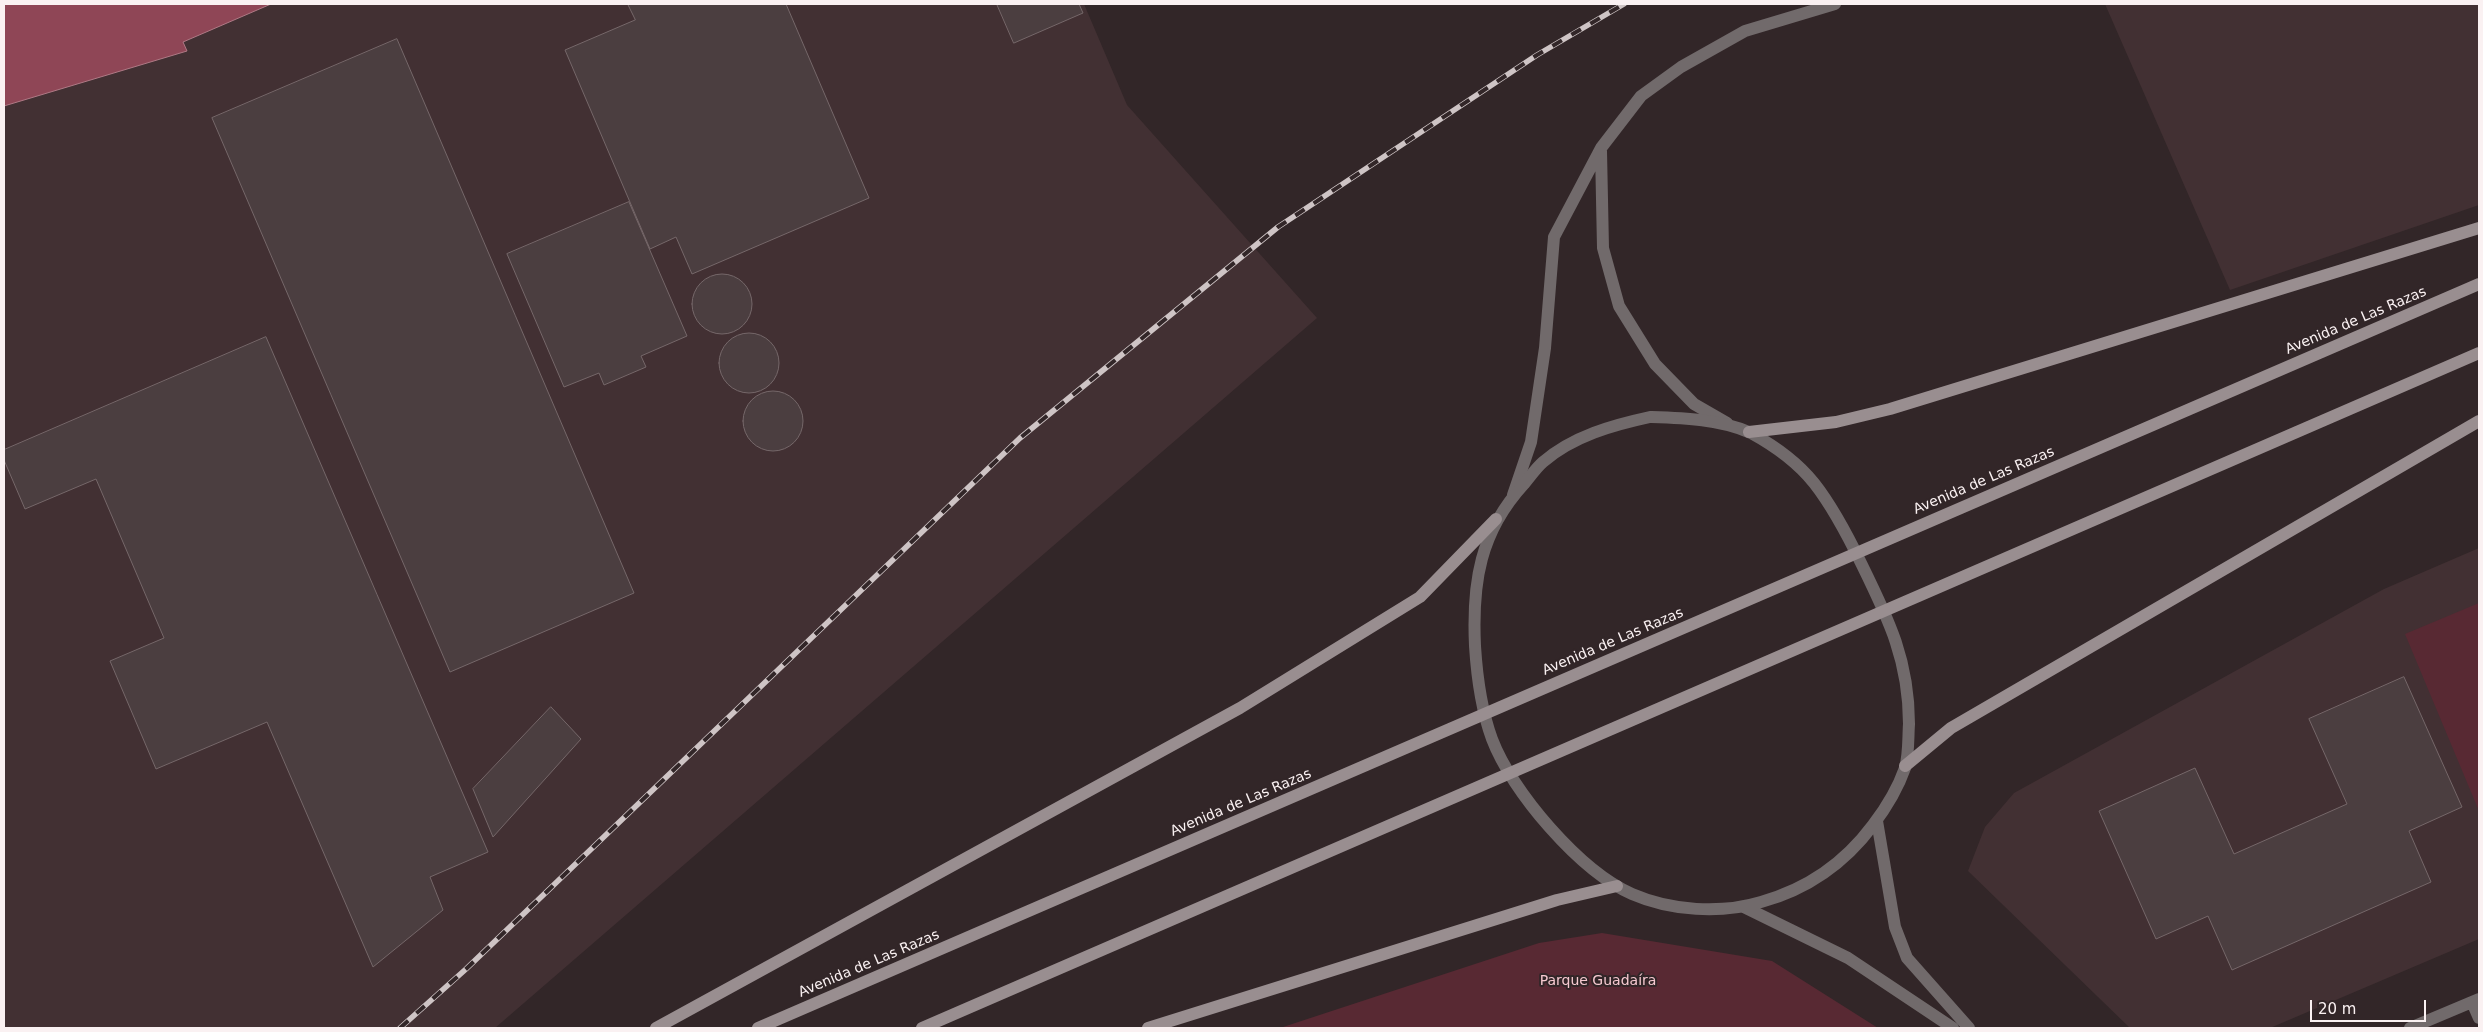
<!DOCTYPE html>
<html>
<head>
<meta charset="utf-8">
<style>
  body { margin:0 }
  #map { position:relative; width:2483px; height:1032px; overflow:hidden; background:#322628; font-family:"DejaVu Sans",sans-serif }
  canvas { display:block }
  .frame { position:absolute; inset:0; border:5px solid #faf1f2; pointer-events:none }
  .scale { position:absolute; left:2310px; top:1000px; width:116px; height:22px; box-sizing:border-box; border:2px solid #faf1f2; border-top:0; padding-left:6px; font-size:15px; line-height:18px; white-space:nowrap; color:#faf1f2; -webkit-text-stroke:4px #322628; paint-order:stroke }
</style>
</head>
<body>
<div id="map">
<canvas width="2483" height="1032"></canvas>
<div class="frame"></div>
<div class="scale">20 m</div>
</div>
<script>
const ctx = document.querySelector('canvas').getContext('2d');
ctx.lineJoin = 'round';
function paint(path, color) {
  ctx.fillStyle = color;
  ctx.fill(path, 'evenodd');
}
function strokePath(path, color, width, dash) {
  ctx.strokeStyle = color;
  ctx.lineWidth = width;
  ctx.lineCap = dash ? 'butt' : 'round';
  ctx.setLineDash(dash || []);
  ctx.stroke(path);
}
function label(font, color, halo, rows, align = 'center') {
  ctx.font = font + ' "DejaVu Sans",sans-serif';
  ctx.lineWidth = 4;
  ctx.setLineDash([]);
  ctx.textBaseline = 'middle';
  ctx.strokeStyle = halo;
  ctx.fillStyle = color;
  for (const [text, x, y, turn = 0] of rows) {
    ctx.save();
    ctx.translate(x, y);
    ctx.rotate((+turn || 0) * Math.PI / 180);
    ctx.textAlign = isNaN(turn) ? turn : align;
    if (halo) ctx.strokeText(text, 0, 0);
    ctx.fillText(text, 0, 0);
    ctx.restore();
  }
}
paint(new Path2D(`
  M231,4H1084L1127,105L1317,318L495,1028H4V86Z
  M2105,4H2479V205L2230,290Z
  M2479,548V939L2270,1028H2130L1968,871L1985,827L2014,793L2384,589Z`), '#423033');
paint(new Path2D(`
  M2479,603V811L2405,634Z
  M1602,933L1772,961L1878,1028H1280L1539,943Z`), '#582933');
const water = new Path2D(`
  M4,4H271L183,42L187,51L4,106Z`);
paint(water, '#8f4656');
strokePath(water, '#af7985', 1);
const building = new Path2D(`
  M628,4H786L869,198L692,274L676,237L650,249L565,50L635,20Z
  M997,4H1079L1083,13L1014,43Z
  M397,39L634,593L450,672L212,118Z
  M629,202L687,336L641,356L646,367L604,385L599,373L564,387L507,254Z
  M692 304a30 30 0 1 1 60 0a30 30 0 1 1-60 0Z
  M719 363a30 30 0 1 1 60 0a30 30 0 1 1-60 0Z
  M266,337L488,852L430,877L443,910L373,967L267,722L156,769L110,661L164,638L96,479L25,509L4,460V450Z
  M743 421a30 30 0 1 1 60 0a30 30 0 1 1-60 0Z
  M2404,677L2462,807L2409,831L2431,882L2232,970L2208,916L2156,939L2099,811L2195,768L2234,854L2347,804L2309,719Z
  M551,707L581,739L493,837L473,789Z`);
paint(building, '#4b3e40');
strokePath(building, '#756769', 1);
strokePath(new Path2D(`
  M1601,151L1603,248L1619,306L1655,364L1694,404L1727,423
  M1513,495L1531,442L1545,348L1554,237L1601,148L1641,96L1681,67L1745,31L1835,4
  M2472,1002L2479,1018
  M2410,1028L2479,999`), '#716a6b', 12);
strokePath(new Path2D(`
  M1650,417C1682,418 1721,419 1751,433C1773,445 1798,463 1814,483C1833,507 1848,536 1862,565C1889,620 1909,661 1909,724C1908,738 1909,754 1905,768C1898,788 1886,808 1873,825C1844,864 1808,889 1761,902C1721,914 1671,911 1632,894C1580,871 1512,792 1492,739C1481,709 1477,678 1475,646C1472,582 1480,532 1524,484C1530,477 1536,468 1543,462C1573,436 1613,425 1650,417Z
  M1877,821L1895,927L1907,958L1969,1028
  M1744,907L1848,958L1953,1028`), '#716a6b', 12);
strokePath(new Path2D(`
  M1749,432L1836,422L1890,409L2479,228
  M1905,766L1951,728L2479,421
  M656,1028L1240,708L1420,597L1496,519
  M758,1028L2479,284
  M922,1028L2479,353
  M1148,1028L1557,900L1617,886`), '#998e90', 12);
const rail = new Path2D(`
  M400,1028L466,969L1020,438L1278,227L1537,55L1624,4`);
strokePath(rail, '#cec4c5', 5.5);
strokePath(rail, '#322628', 4, [11]);
label('14px', '#faf1f2', '#322628', [
  ["Avenida de Las Razas",2356,321,-23],
  ["Avenida de Las Razas",1984,481,-23],
  ["Avenida de Las Razas",1613,642,-23],
  ["Avenida de Las Razas",1241,803,-23],
  ["Avenida de Las Razas",869,964,-23]
]);
label('14px', '#f6c9d0', '#322628', [
  ["Parque Guadaíra",1598,981]
]);
</script>
</body>
</html>
